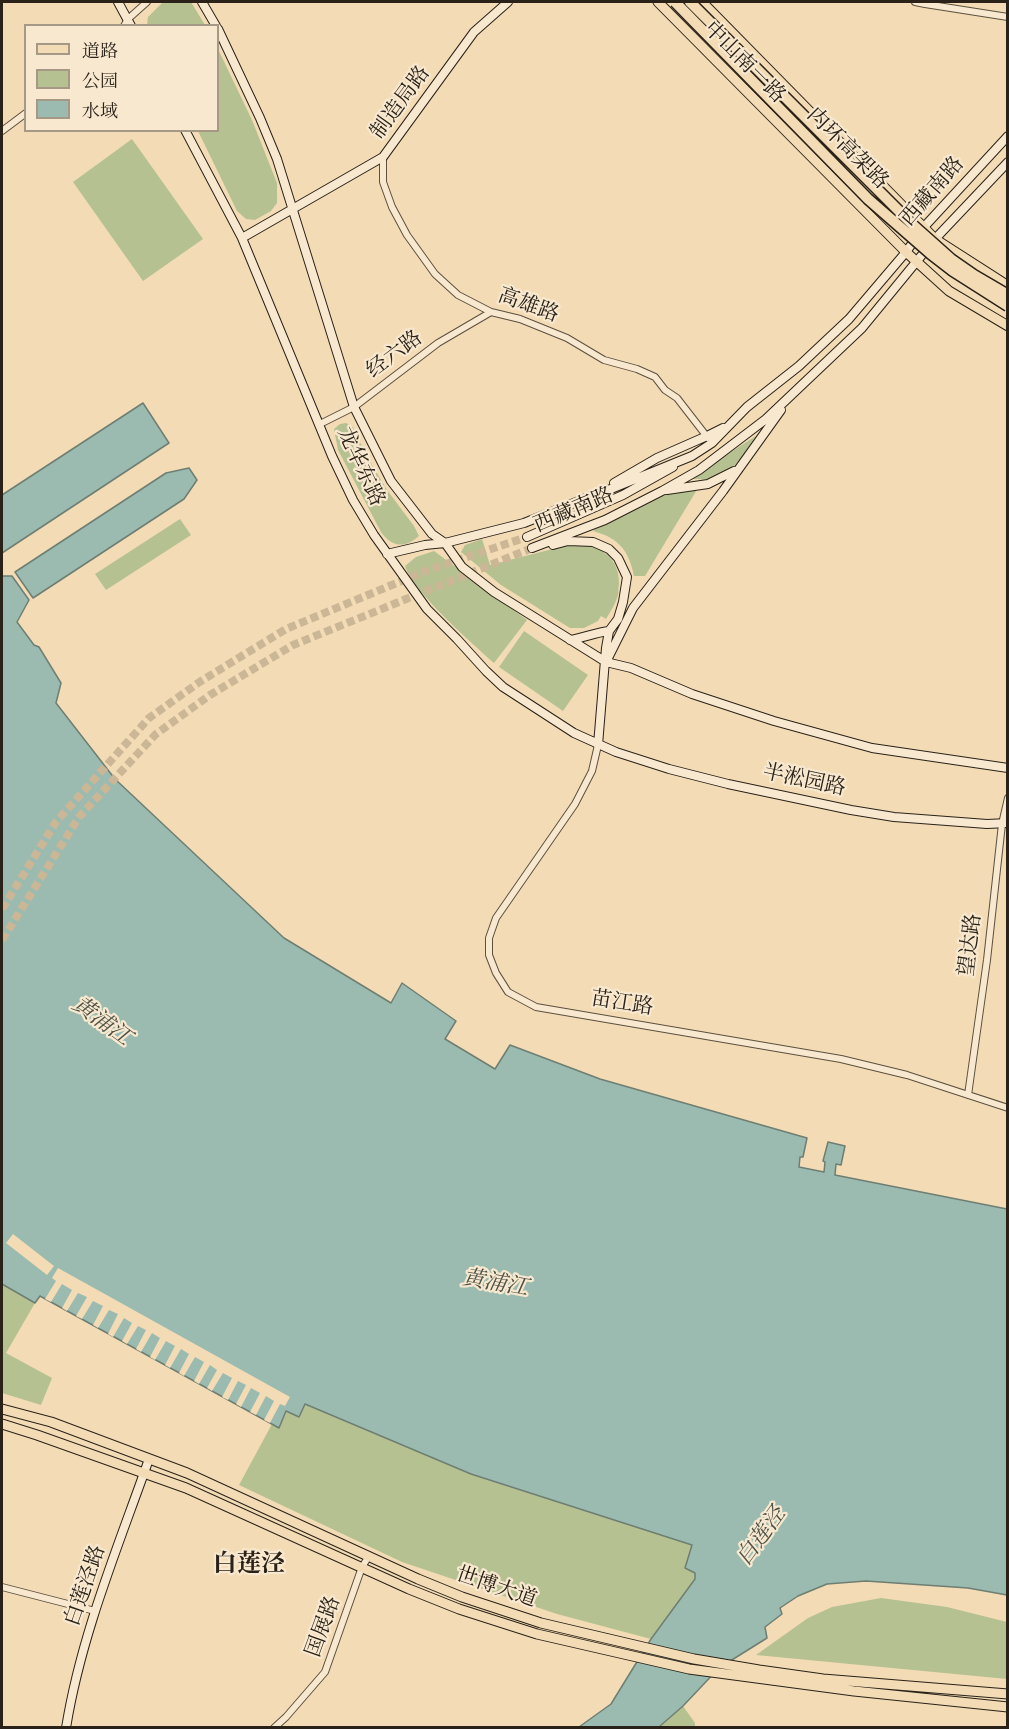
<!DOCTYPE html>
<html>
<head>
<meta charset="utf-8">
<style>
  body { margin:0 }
  #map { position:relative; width:1009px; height:1729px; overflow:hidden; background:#f3dbb5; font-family:"Libre Bodoni","Noto Serif SC",serif }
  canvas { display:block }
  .frame { position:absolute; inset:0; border:3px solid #2a2218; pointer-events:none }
  .legend { position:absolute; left:24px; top:24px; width:195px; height:108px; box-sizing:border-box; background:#f7e8cf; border:2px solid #a59986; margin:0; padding:8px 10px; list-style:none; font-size:18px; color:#2a2218 }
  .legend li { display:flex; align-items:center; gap:12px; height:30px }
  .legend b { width:30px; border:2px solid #a59986 }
</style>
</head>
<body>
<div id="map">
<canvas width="1009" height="1729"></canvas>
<div class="frame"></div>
<ul class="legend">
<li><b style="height:8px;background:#f3dbb5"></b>道路</li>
<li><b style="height:16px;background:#b6c191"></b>公园</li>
<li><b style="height:16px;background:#9bbbb0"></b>水域</li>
</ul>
</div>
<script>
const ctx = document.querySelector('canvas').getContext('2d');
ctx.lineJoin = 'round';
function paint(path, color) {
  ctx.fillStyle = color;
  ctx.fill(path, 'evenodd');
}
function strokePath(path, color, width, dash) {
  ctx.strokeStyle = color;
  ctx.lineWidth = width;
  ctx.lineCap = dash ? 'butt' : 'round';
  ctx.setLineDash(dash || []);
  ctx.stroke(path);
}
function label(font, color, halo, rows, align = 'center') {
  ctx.font = font + ' "Libre Bodoni","Noto Serif SC",serif';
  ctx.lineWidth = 4.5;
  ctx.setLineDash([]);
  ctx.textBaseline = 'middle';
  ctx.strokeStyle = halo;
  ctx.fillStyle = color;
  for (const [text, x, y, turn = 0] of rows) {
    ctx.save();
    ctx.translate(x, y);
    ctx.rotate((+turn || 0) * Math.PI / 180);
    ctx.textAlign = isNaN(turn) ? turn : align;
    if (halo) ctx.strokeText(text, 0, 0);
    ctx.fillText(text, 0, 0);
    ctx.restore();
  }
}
paint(new Path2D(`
  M163,2H191L205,25H147L148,17Z
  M218,49L252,120L277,183V203L271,211L255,220L246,219L237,211L198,131L218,130Z
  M132,139L203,239L143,281L73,182Z
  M346,423L353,427L365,453L387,490L414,526L419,536C404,549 392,547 381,532L338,450L334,429L340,424Z
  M756,436C744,453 734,474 712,479C705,480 698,479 692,479L696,474Z
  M698,488L645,576H634C629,551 619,538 593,531L598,526L669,492Z
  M180,519L191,535L106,590L95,574Z
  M482,539L490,565L572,544C597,542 620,557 619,584C618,588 619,594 617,598C615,605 610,612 606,619L601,616L598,621L584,628H570L501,585L461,552L465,545Z
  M434,551L527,620L494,663C471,642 414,593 405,566L416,557Z
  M524,631L588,675L563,711L499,667Z
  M2,1284L35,1303L6,1353L52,1378L41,1405L2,1393Z
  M304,1404L471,1474L693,1545L694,1572L696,1577L651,1639L557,1614L402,1562L239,1485L272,1424L279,1427L287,1411Z
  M881,1598L947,1607L1007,1622V1679L756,1655L808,1618L832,1607Z
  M683,1706L695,1723V1727L659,1728Z`), '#b6c191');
const water = new Path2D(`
  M143,403L169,443L2,553V495Z
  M189,468L197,480L184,499L33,598L15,572L166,473Z
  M2,576H12L29,600L17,622L34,645L39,647L61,683L56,703L115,779L284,938L391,1003L402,983L456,1021L445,1039L495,1069L510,1045L600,1079L807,1138L803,1157H800L799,1167L824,1172L825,1162L823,1161L828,1142L845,1146L841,1165L836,1164L835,1175L1007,1209V1595L968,1588L866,1581L827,1584L798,1596L780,1608L782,1614L765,1627L767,1638L719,1668L683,1706L659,1727H579L611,1704L651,1639L695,1579V1573L685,1568L692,1545L471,1474L305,1404L299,1417L286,1411L279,1428L40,1296L35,1303L2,1284Z`);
paint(water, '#9bbbb0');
strokePath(water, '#6e7e73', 1.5);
paint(new Path2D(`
  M13,1234L54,1266L47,1275L6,1243Z
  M58,1268L290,1397L285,1406L280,1404L270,1423L264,1420L274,1401L266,1396L256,1415L250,1412L260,1393L251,1388L241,1407L236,1404L246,1385L238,1381L228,1400L222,1397L232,1378L223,1373L212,1391L207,1388L217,1370L210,1365L199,1384L194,1381L204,1362L195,1357L184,1376L179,1373L189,1354L181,1349L170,1368L165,1365L175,1346L166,1341L155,1360L150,1357L160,1338L152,1333L141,1352L136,1349L146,1330L138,1326L127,1344L122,1341L132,1323L124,1318L113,1337L108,1334L118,1314L109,1310L98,1328L93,1325L103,1306L93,1301L82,1319L76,1316L87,1297L78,1293L67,1311L62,1308L72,1290L62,1284L51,1302L45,1299L56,1281L52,1278Z`), '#f3dbb5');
strokePath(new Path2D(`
  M2,909L56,822L149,718L201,681L286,629L428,570L527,537
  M2,940L79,817L156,734L210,695L293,645L532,548`), '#cbb696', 8, [8, 4]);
const street = new Path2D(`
  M915,2L925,4L1008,17
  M124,26L128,19L147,2
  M2,131L26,113
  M383,157V182L392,207L407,235L435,274L458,295L491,312L520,319L567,338L604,360L637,369L655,377L665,390L677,398L708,438
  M320,424L354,407L438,343L491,312
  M598,745L592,771L575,804L496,918L489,938V955L496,973L508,992L536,1007L841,1059L907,1075L1008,1108
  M968,1095L987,960L1002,824L1008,798
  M2,1587L95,1611
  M274,1728L286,1717L325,1672L362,1567L369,1556`);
const secondary = new Path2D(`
  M118,2L131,26
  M202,2L216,26
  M218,29L260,118L277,159L354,407L391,481L432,534L445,543L462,567L494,592L606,662L631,668L692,694L774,721L872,748L1008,768
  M185,130L242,238L332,456L353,500L374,535L427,609L457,639L486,671L503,687L574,733L616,752L669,769L728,784L851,810L894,817L987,824L1008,823
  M242,238L383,157L474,32L508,2
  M614,483L657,458L707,436L723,428
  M667,490L708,484L734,471
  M596,495L692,456L712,443L747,407L799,366L849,319L906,252L924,227L1008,136
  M527,537L623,495L673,467
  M553,545L568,541L593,542L609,549L618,558L627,577L623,602L618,619L609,631L606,648L598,745
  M532,548L605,520L662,491L699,470L766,419L862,328L935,239L1008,162
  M387,554L425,545L445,543L524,523L599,493
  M570,640C583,638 597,632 609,631
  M606,662L633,608L723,491L781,410
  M66,1728C81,1635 118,1547 149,1459`);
const primary = new Path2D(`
  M658,2L906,252L949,291L1008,326
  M702,2L935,239L1008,286
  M2,1409L51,1422L187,1473L418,1579L462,1597L541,1623L694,1659L759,1670L823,1679L1008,1694
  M2,1424L37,1435L186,1488L409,1589L459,1609L537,1634L689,1669L854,1691L1008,1707`);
strokePath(street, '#5c503f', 8);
strokePath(secondary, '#2a2218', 10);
strokePath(primary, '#2a2218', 11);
strokePath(street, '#f7e8cf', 6);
strokePath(secondary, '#f7e8cf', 8);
strokePath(primary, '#f3dbb5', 9);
const highwayBridge = new Path2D(`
  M675,2L868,199L931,254L953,271L1008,306
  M690,2L914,226L951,259L974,275L1008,295`);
strokePath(highwayBridge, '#2a2218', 13, []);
strokePath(highwayBridge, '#f3dbb5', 10);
label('21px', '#2a2218', '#f7e8cf', [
  ["中山南一路",744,63,45],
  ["制造局路",401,103,-54],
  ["内环高架路",847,149,45],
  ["西藏南路",933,192,-49],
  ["高雄路",528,306,20],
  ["经六路",395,355,-37],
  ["龙华东路",360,467,65],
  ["西藏南路",574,511,-23],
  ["半淞园路",804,781,12],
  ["望达路",971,945,-83],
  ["苗江路",622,1004,9],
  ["白莲泾路",86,1586,-71],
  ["世博大道",496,1588,19],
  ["国展路",324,1627,-70]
]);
label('italic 22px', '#4c5046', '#f7e8cf', [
  ["黄浦江",101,1022,36],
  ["黄浦江",495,1284,10],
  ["白莲泾",762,1537,-54]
]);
label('bold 24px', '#2a2218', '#f7e8cf', [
  ["白莲泾",249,1565]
]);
</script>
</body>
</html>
